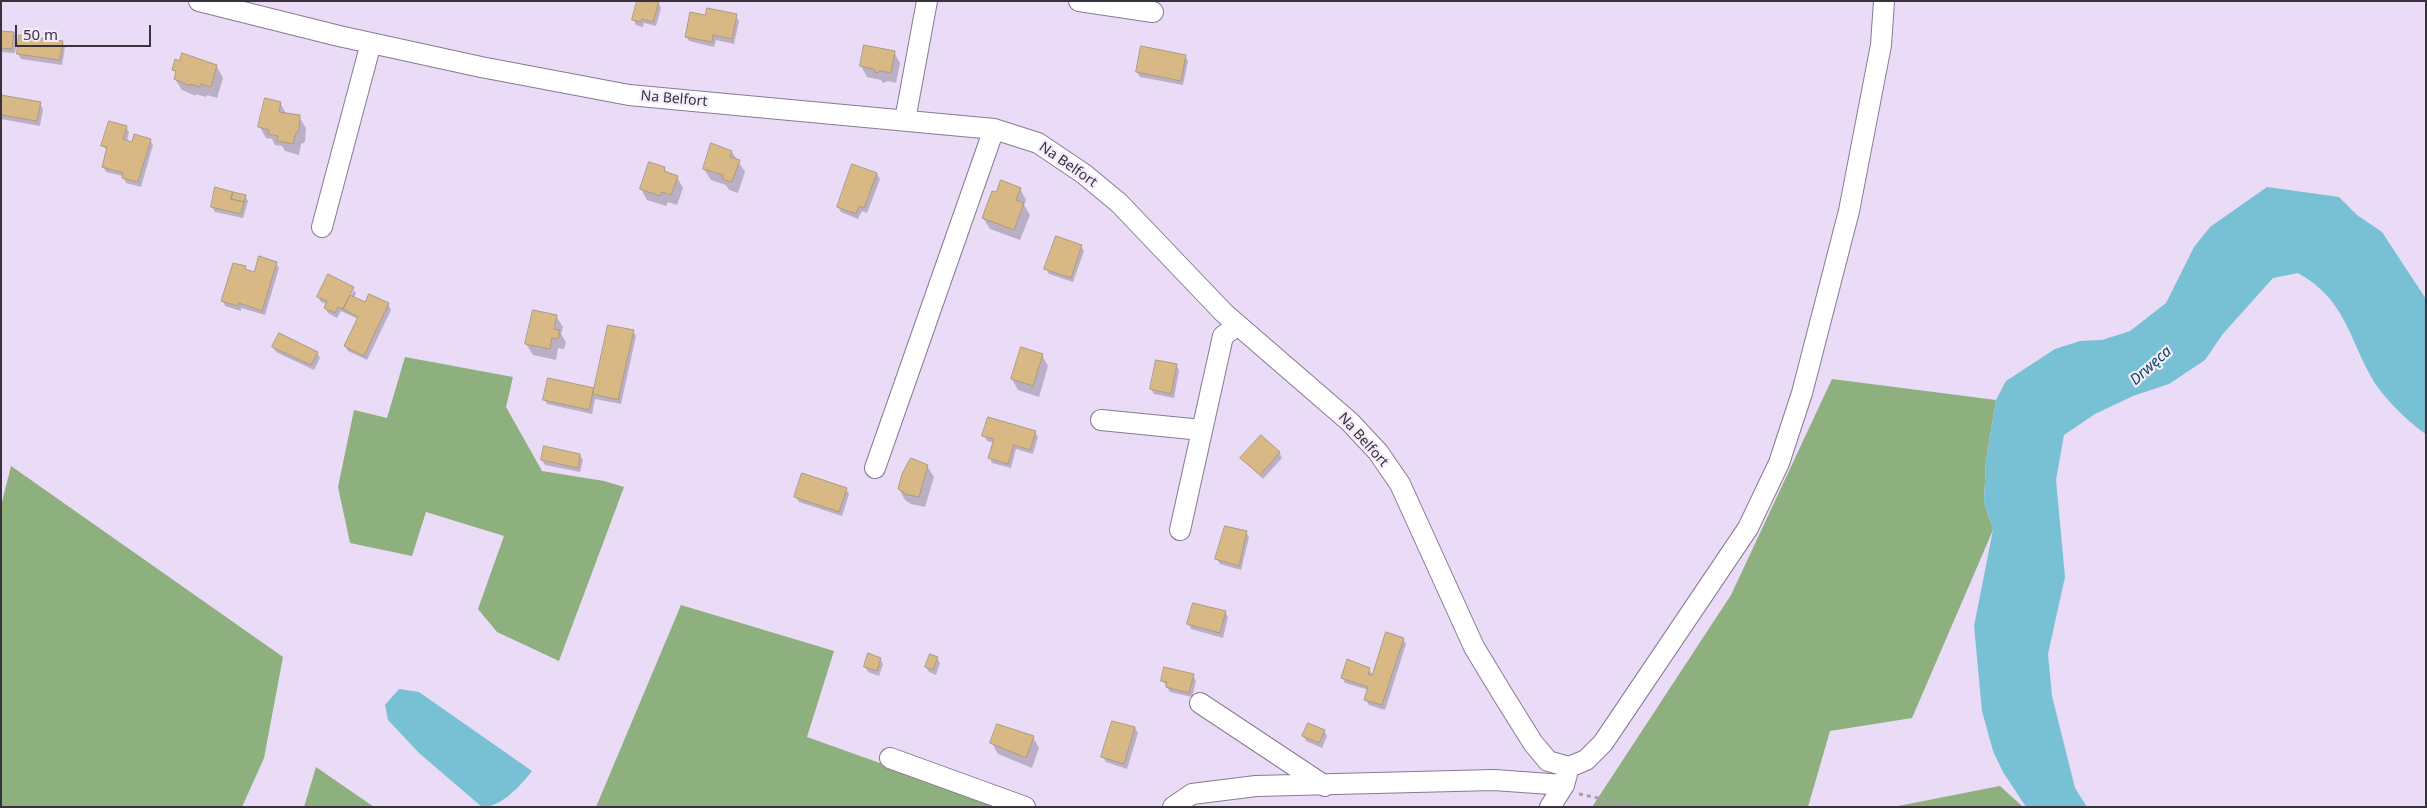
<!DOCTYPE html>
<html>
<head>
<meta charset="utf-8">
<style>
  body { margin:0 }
  #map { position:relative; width:2427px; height:808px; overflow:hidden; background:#eadbf7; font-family:"Noto Sans",sans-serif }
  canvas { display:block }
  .frame { position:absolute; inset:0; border:2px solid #37323c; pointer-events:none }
  .scale { position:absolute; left:15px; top:25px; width:136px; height:22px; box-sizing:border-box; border:2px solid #37323c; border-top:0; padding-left:6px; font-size:15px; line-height:18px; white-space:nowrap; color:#37323c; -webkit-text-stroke:4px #f4ebfc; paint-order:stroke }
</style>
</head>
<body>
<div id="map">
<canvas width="2427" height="808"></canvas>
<div class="frame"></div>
<div class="scale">50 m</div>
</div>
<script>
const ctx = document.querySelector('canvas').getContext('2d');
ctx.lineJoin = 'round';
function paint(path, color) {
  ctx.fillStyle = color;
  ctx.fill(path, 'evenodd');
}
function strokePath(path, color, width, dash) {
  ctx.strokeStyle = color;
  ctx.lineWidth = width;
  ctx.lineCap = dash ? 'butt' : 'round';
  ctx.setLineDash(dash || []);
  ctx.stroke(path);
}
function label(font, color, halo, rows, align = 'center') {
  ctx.font = font + ' "Noto Sans",sans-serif';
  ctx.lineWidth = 4.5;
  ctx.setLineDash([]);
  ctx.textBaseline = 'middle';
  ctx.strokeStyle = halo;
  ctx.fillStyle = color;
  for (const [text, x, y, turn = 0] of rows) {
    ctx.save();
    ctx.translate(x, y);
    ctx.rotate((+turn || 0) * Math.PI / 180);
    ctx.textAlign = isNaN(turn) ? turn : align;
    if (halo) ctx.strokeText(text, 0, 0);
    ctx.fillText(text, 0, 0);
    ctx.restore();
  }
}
paint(new Path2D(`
  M405,357L513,377L506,407L542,471L604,481L624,487L559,661L497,632L478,609L504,536L426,512L412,556L350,543L338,487L354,410L387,418Z
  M1832,379L1996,400L1986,460L1984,502L1993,530L1912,718L1830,731L1808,807H1592L1731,595Z
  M11,466L283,657L264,758L242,807H1V506Z
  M681,605L834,651L807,737L1003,807H596Z
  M316,767L374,807H304Z
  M2000,786L2023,807H1893Z`), '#8eaf7e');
paint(new Path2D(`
  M2267,187L2339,197L2357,215L2382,232L2426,299V434C2410,424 2382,396 2373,380C2348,337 2346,300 2298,273L2273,278L2222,335L2205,360L2169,384L2133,396L2095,414L2064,435L2056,480L2065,577L2048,654L2052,696L2075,788L2087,807H2026L2003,772L1993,751L1982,711L1974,626L1993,530L1984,502L1986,460L1996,400L2006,381L2055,349L2080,341L2102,340L2130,331L2166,303L2194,247L2210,227Z
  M399,689L419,692L532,771C520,786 502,807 482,807L419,753L388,720L385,705Z`), '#78c1d4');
paint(new Path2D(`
  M638,1L658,3L661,8L656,26L644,23L643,27L636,25L633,19Z
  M736,16L739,21L734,44L716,40L714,47L689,41L686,36L706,17Z
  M1,32L14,34L17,39L15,53L1,52Z
  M62,42L65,47L62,65L21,59L18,54Z
  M894,52L900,63L896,83L888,81L883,83L881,80L867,77L861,66Z
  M183,54L217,67L223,78L217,98L207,95L206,97L196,94V96L182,90L175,79L177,75L174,70L180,62Z
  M1185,56L1188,61L1183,85L1140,77L1137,72Z
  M1,98L40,104L43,109L40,126L1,119Z
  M280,103L287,115L299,117L306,128L305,142L301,144L299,155L285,151L282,146L275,145L272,139L266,138L260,127Z
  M126,127L129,132L127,141L133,143L150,140L153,145L141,187L126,183L123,176L106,172L103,166L107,151L103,146Z
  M732,152L745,172L738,193L729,190L726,185L711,180L704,169Z
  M852,165L877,174L880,179L867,213L862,211L858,219L841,212L838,207Z
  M664,168L667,173L677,177L683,188L677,205L668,202L666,206L647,200L641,189Z
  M1020,189L1026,200L1024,205L1030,215L1020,240L990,229L983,218Z
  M245,196L248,201L243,218L215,212L212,207Z
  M1081,246L1084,251L1073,282L1049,274L1046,269Z
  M276,263L279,268L265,315L241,308V311L225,306L223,301L245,268L247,272L255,274Z
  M353,288L346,300L348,301L354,290L356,293L354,298L366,304H388L391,310L367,360L348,351L345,346L358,319L341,311L337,318L328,313L325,308L327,304L321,302L318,297Z
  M556,316L563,327L561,334L566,342L564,349L558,348L556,360L533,355L526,344Z
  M633,331L636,336L621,404L595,399L592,414L547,404L544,399L549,379L595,389Z
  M273,347L317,352L320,358L314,370L276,352Z
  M1021,348L1042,355L1048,366L1039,397L1018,390L1012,379Z
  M1176,365L1179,370L1174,398L1154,394L1151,389Z
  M1035,432L1038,437L1033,454L1016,449L1011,468L992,463L990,458L994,443L987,441L984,436Z
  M1279,452L1282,458L1263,479L1242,458Z
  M580,455L583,460L580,472L545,465L542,460Z
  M927,466L934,477L925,507L911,504L905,500L899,489Z
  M846,489L849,494L842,516L799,502L796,497Z
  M1246,532L1249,537L1241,570L1220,564L1217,559Z
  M1225,612L1228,617L1223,638L1191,629L1189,624Z
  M1403,639L1406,644L1385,710L1369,705L1366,700L1369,690L1345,683L1342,677L1369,669L1373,676Z
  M937,658L940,663L936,675L929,672L926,667Z
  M880,659L883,664L879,676L868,672L865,667Z
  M1193,675L1196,681L1192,697L1170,692L1162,680Z
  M1135,728L1138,733L1127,769L1106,762L1103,757Z
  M1324,731L1327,736L1322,748L1306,741L1304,736Z
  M1033,737L1039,748L1032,768L998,754L992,743Z`), '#0003');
const building = new Path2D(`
  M637,1L659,2L653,22L642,19L641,22L632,20Z
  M707,8L737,14L732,39L713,35L712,42L685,37L690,12L705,15Z
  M1,31L14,32L12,49L1,48Z
  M19,35L63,41L60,60L17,54Z
  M864,45L895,51L891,73L881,71L876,73L874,69L860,66Z
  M1141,46L1186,55L1181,81L1136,72Z
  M182,53L217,65L211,87L201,84L200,87L190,84V86L174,79L176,71L172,70L175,59L179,61Z
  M1,95L41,102L37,121L1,115Z
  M265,98L281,102L279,112L300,115L299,131L296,133L293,144L277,141L278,136L268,134L269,130L258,127Z
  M109,121L127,126L123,139L132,142L134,134L151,139L138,182L122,178L123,173L102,167L107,147L101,146Z
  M711,143L732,151L730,157L740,160L732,182L722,179L723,175L703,169Z
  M649,162L665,167L664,171L678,176L671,195L662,192L660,196L640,189Z
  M852,164L877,173L864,208L859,206L856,214L837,207Z
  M1001,180L1021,188L1016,200L1024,203L1014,230L982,218L992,191L996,192Z
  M215,187L233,192L231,199L244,202L241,214L211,207Z
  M233,192L246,195L244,202L231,199Z
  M1056,236L1082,245L1071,278L1044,269Z
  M259,256L277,262L262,311L239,303L238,306L221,301L233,263L246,266L245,269L254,272Z
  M328,274L354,287L343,309L338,307L335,313L324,308L327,301L317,297Z
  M369,294L389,303L364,356L344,346L358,317L343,309L350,295L365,302Z
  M533,310L557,315L554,329L560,330L558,339L552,338L550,349L525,344Z
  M608,325L634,330L618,400L593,394Z
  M279,333L318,352L311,365L272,347Z
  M1021,347L1043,354L1033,386L1011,379Z
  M1156,360L1177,364L1171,394L1150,389Z
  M548,378L594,388L589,410L543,400Z
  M988,417L1036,431L1030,450L1014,445L1008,464L988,458L994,439L982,436Z
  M1261,435L1280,452L1260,475L1240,458Z
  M544,446L580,454L578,468L541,460Z
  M911,458L928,465L919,497L904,494V492L898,489L902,474Z
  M802,473L847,488L839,512L794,497Z
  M1225,526L1247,531L1239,566L1215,559Z
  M1193,603L1226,611L1220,633L1187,624Z
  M1386,632L1404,638L1382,705L1364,700L1368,687L1341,678L1347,659L1370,668L1368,674L1372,675Z
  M868,653L881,658L877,671L864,667Z
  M930,654L938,657L933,670L925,667Z
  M1164,667L1194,674L1189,693L1166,687L1167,682L1161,681Z
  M1112,721L1135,727L1124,764L1101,757Z
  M1308,723L1325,730L1319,743L1302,736Z
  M997,724L1034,736L1026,758L990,743Z`);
paint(building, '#d8b884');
strokePath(building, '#ab9b81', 1);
const minor = new Path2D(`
  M199,1L339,36L481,67L629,95L994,129L1038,143L1084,174L1119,203L1224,313L1350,422L1378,452L1400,484L1474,647L1503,695L1533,743L1548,761L1569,767
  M1079,1L1153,12
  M905,120L927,1
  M322,227L371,43
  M1101,420L1202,430
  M875,468L994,129
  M1180,530L1223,336L1238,325
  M1200,703L1325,786
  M890,758L1025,807
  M1569,767L1586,760L1603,743L1748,528L1779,463L1802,393L1849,211L1881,45L1884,1
  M1173,807L1192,794L1256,786L1494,780L1564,785
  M1550,807L1564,785L1567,774`);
strokePath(minor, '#887a93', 22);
strokePath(new Path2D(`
  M1579,794L1642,807`), '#a89cb2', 3, [4, 4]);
strokePath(minor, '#fff', 20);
label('14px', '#37323c', '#f4ebfc', [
  ["Na Belfort",674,99,5],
  ["Na Belfort",1068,165,35],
  ["Na Belfort",1363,440,48]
]);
label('italic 15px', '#054957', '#f4ebfc', [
  ["Drwęca",2151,366,-42]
]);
</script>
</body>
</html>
